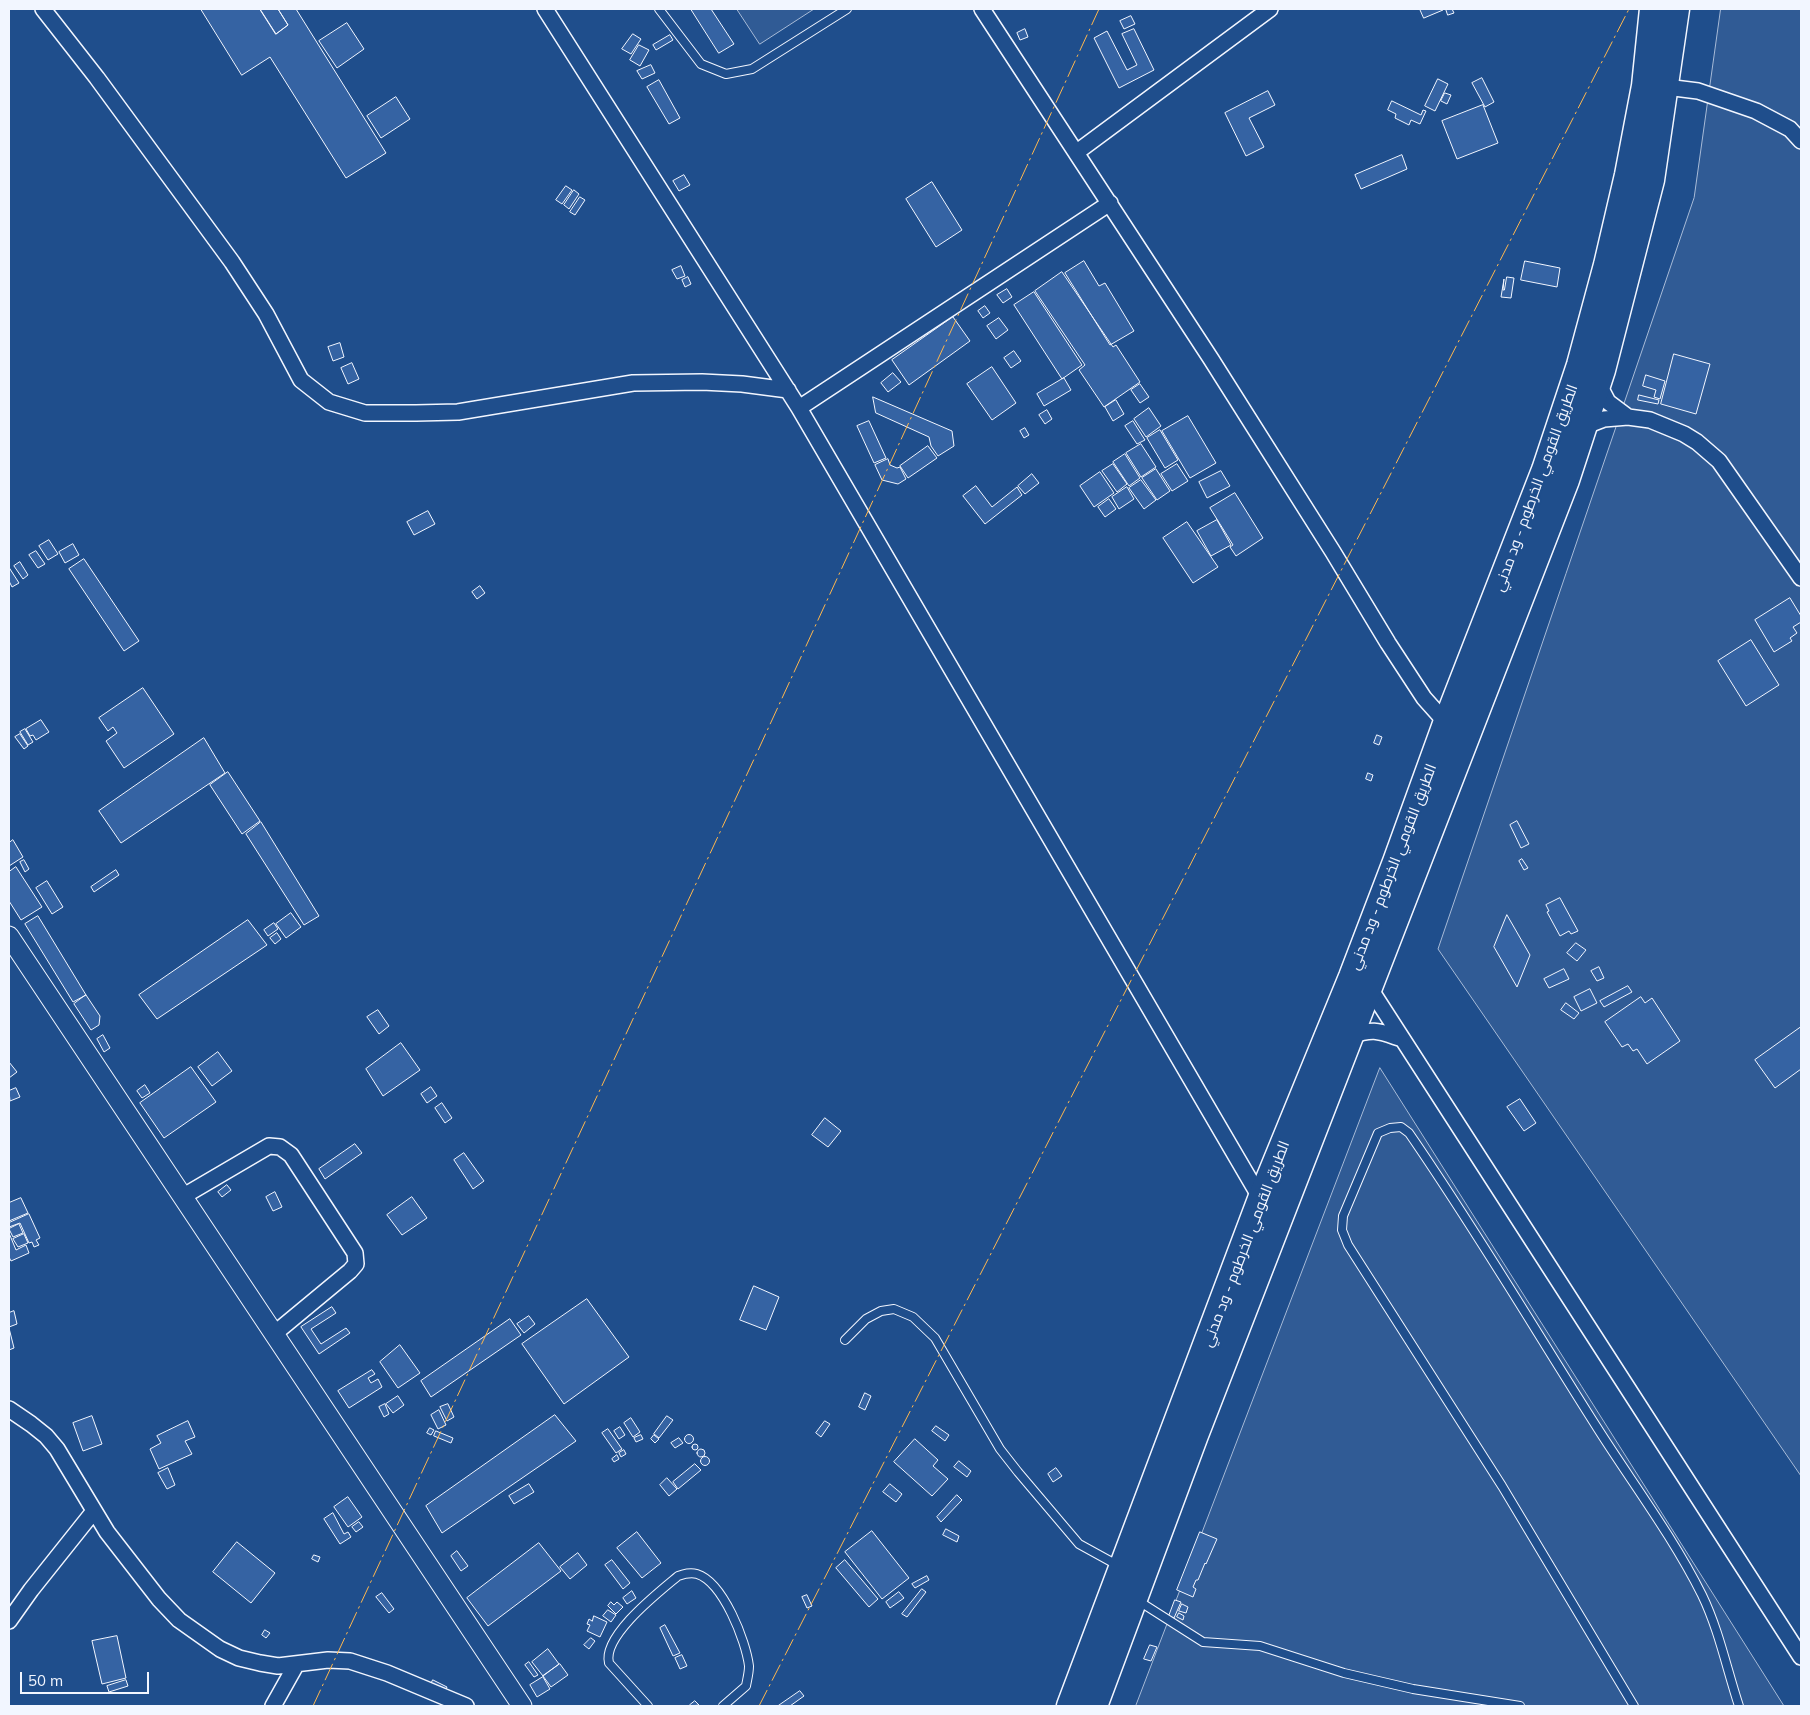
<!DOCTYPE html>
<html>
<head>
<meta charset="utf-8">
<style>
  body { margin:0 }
  #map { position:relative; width:1810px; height:1715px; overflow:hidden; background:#1f4e8c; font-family:Mulish,sans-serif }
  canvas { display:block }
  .frame { position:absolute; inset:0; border:10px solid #f2f6ff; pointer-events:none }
  .scale { position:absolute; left:20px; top:1672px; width:129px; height:22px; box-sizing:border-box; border:2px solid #f2f6ff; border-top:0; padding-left:6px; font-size:15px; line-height:18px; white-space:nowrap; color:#f2f6ff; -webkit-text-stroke:4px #1f4e8c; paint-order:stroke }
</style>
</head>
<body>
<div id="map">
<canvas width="1810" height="1715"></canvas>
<div class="frame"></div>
<div class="scale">50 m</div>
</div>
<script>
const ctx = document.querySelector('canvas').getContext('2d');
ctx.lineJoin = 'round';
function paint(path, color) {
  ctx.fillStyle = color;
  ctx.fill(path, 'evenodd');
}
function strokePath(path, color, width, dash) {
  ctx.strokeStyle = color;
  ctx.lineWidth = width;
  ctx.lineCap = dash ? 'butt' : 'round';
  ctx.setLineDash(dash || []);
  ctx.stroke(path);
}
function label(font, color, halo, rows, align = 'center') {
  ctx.font = font + ' Mulish,Cairo,sans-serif';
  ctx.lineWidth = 4;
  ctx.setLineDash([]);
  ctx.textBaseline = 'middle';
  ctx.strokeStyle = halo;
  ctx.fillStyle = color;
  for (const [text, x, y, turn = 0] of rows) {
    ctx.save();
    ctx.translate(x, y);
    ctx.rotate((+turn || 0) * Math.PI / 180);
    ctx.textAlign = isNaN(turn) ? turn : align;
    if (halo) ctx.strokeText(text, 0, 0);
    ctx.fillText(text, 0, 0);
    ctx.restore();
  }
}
const built = new Path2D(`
  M737,9H814L760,44Z
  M1721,9H1801V1476L1438,949L1694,198Z
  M1380,1068L1784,1706H1136Z`);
paint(built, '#305b95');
strokePath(built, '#a8bbd7', 1);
const building = new Path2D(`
  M201,9H260L276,34L288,25L278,9H296L386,153L346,178L270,57L242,75Z
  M260,9H278L288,25L276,34Z
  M691,9H711L734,44L719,53Z
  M1420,9H1443V10L1424,18Z
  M1446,9H1452L1454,13L1448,15Z
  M1131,16L1135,24L1124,29L1120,21Z
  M347,23L364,49L337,68L319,41Z
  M1025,29L1028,37L1020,40L1017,33Z
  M1134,29L1154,70L1119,88L1094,38L1107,31L1127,70L1137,65L1122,34Z
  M633,34L641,39L631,54L622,49Z
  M670,35L673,40L656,50L653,45Z
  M639,45L649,50L640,66L630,60Z
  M651,65L655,73L642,79L637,71Z
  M1482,78L1494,102L1485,107L1472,83Z
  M1438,79L1448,84L1435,111L1425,106Z
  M659,80L680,118L669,124L647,87Z
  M1268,91L1275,105L1249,118L1264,147L1246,156L1225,113Z
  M1445,93L1451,95L1447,104L1441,101Z
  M396,97L410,119L381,138L367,116Z
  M1392,101L1421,115L1423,110L1426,111L1420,124L1411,120L1409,125L1395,118L1396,114L1388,110Z
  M1483,105L1498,143L1457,159L1442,121Z
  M1402,155L1407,169L1361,189L1355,175Z
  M684,175L690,185L679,191L673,181Z
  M932,182L962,230L936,247L906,199Z
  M566,186L572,190L562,204L556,200Z
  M574,190L579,194L569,209L564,205Z
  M580,197L585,200L575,215L570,212Z
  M1084,261L1099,286L1105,283L1134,331L1110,345L1065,273Z
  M1525,261L1560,268L1557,287L1521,280Z
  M681,266L685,276L677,279L672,270Z
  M1062,272L1113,347L1116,345L1140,382L1104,407L1079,370L1085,365L1035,291Z
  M688,277L691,284L685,287L682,280Z
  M1507,277L1514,278L1511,298L1501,297L1504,279L1503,290H1504Z
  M1007,289L1012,297L1003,303L997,295Z
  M1034,292L1082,365L1062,379L1014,305Z
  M985,306L990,313L983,318L978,311Z
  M953,317L970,341L909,385L892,360Z
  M999,318L1008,330L996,339L987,326Z
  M340,343L344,357L333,361L328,347Z
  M1014,351L1021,361L1011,368L1004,358Z
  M1674,354L1710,364L1696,414L1661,404Z
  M352,363L359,379L348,384L341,368Z
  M992,367L1016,403L992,420L967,384Z
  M893,373L901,382L888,392L881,383Z
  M1646,375L1665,381L1660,399L1654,397L1656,390L1643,386Z
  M1064,378L1071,390L1044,406L1037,394Z
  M1140,384L1149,397L1140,403L1131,390Z
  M1639,395L1659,400L1658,404L1638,400Z
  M873,397L952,431L954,446L938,456L931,446L929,437L876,413Z
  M1116,400L1124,414L1113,421L1105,407Z
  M1149,408L1161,426L1146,437L1134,419Z
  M1047,410L1052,419L1045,424L1039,415Z
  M1188,416L1216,463L1190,478L1162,431Z
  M869,421L886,458L874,463L857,426Z
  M1133,421L1145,440L1137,444L1125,426Z
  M1025,428L1029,435L1024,438L1020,431Z
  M1160,430L1178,460L1165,468L1147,438Z
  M1141,444L1156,467L1141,477L1126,453Z
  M928,446L937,458L908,478L900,466Z
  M1125,454L1140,478L1129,486L1113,462Z
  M888,459L890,465L897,468L900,467L906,479L898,484L882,480L875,465Z
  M1113,464L1127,484L1117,492L1102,471Z
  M1177,464L1188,481L1172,491L1161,474Z
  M1156,469L1170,491L1157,500L1142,478Z
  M1221,471L1230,486L1207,498L1199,482Z
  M1100,472L1114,493L1094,507L1080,486Z
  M1032,474L1039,483L1025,494L1018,486Z
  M1141,480L1156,500L1144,509L1129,488Z
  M976,486L992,507L1017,487L1022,495L985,524L963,496Z
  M1127,487L1134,499L1119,509L1112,497Z
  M1235,493L1263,538L1236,556L1230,547L1233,545L1210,508Z
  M1109,499L1116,509L1105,517L1098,507Z
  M428,511L435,524L414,535L407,522Z
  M1217,520L1231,545L1211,556L1197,531Z
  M1187,522L1218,567L1193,583L1163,538Z
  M49,540L58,554L48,560L39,546Z
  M73,544L79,555L65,563L59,552Z
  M36,551L45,564L38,568L29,555Z
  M84,559L139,641L124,651L69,569Z
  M20,562L28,575L23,579L14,566Z
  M10,569L19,583L12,587L9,581V570Z
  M480,586L485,593L477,599L472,592Z
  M1790,598L1801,616V622L1793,627L1797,633L1790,638L1792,641L1774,652L1755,620Z
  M1751,640L1779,685L1746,706L1718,661Z
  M143,688L174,734L124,768L106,741L117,733L113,727L108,731L99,718Z
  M41,720L49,732L36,740L33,735L30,736L26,729Z
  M25,729L33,742L28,745L20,732Z
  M20,734L28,746L24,749L15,737Z
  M1377,735L1382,737L1379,745L1374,743Z
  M204,738L225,773L121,843L99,811Z
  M228,772L260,821L242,834L210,785Z
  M1368,773L1373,775L1371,781L1366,779Z
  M1517,821L1529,844L1521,848L1510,825Z
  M261,822L319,916L304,925L246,834Z
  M13,840L23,857L9,866V843Z
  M1522,859L1528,868L1524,870L1519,861Z
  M24,860L29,869L25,872L20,862Z
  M16,867L42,907L21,920L9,901V872Z
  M116,870L119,875L94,892L91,887Z
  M47,881L63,907L52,914L36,888Z
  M1560,898L1578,931L1571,934L1569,931L1560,936L1547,912L1549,911L1546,905Z
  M291,913L301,927L286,938L276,924Z
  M1507,915L1530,955L1517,987L1494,947Z
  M38,916L86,995L73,1002L25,924Z
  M248,920L267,945L157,1019L139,995Z
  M274,923L278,929L268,936L264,930Z
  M277,933L281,939L275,944L270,938Z
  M1576,943L1586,950L1577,961L1567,953Z
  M1599,967L1604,978L1597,981L1591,971Z
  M1564,969L1569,979L1549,988L1544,979Z
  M1628,986L1632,992L1604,1007L1600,1001Z
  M1590,989L1597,1003L1581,1011L1574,997Z
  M86,995L100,1016L99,1025L91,1030L74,1004Z
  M1641,997L1645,1003L1652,998L1680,1041L1647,1064L1637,1049L1633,1051L1628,1044L1622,1047L1605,1022Z
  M1566,1003L1579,1013L1574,1019L1561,1010Z
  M378,1010L389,1026L379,1034L367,1017Z
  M1801,1027V1069L1775,1088L1755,1060Z
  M103,1035L110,1048L104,1052L97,1039Z
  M401,1043L420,1070L383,1096L366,1069Z
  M218,1052L232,1071L212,1086L198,1067Z
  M9,1062L17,1072L9,1078Z
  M191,1067L216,1102L164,1138L140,1103Z
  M145,1085L150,1093L142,1098L137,1091Z
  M431,1087L437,1096L427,1103L421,1094Z
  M16,1088L20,1097L10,1101L9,1091Z
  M1520,1099L1536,1123L1524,1131L1507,1107Z
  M442,1103L452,1118L445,1123L435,1108Z
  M825,1118L841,1131L828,1147L812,1135Z
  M355,1144L362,1153L325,1179L319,1169Z
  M464,1153L484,1181L473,1189L454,1160Z
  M227,1185L231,1190L222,1197L218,1192Z
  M275,1192L282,1207L273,1211L266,1197Z
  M412,1197L427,1218L402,1235L387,1215Z
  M21,1198L28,1213L9,1221V1203Z
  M29,1214L40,1238L36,1240L39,1245L34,1247L32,1242L29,1243L20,1223L9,1227V1223Z
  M19,1224L23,1233L13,1237L9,1229Z
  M9,1233L16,1250L26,1245L29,1253L11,1261L9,1257Z
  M24,1234L28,1243L18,1247L13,1239Z
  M754,1286L779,1297L766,1330L740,1320Z
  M587,1299L629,1357L564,1404L522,1344Z
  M332,1307L336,1313L311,1329L321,1344L346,1328L350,1333L319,1354L301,1327Z
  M14,1311L17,1324L9,1327V1313Z
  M529,1316L535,1324L524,1333L517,1324Z
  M510,1319L521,1335L431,1397L421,1381Z
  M9,1328L14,1348L9,1350Z
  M400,1345L420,1373L398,1388L380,1362Z
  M372,1370L375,1374L368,1378L371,1383L378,1379L382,1387L349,1408L338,1391Z
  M865,1393L871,1396L865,1410L859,1407Z
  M398,1396L404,1405L393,1413L386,1404Z
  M385,1404L389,1414L384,1417L379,1407Z
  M448,1404L454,1417L447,1421L440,1407Z
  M439,1410L446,1425L438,1429L431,1415Z
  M555,1415L576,1441L442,1533L426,1506Z
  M92,1416L102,1444L83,1451L73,1423Z
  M667,1416L673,1420L659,1438L654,1434Z
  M631,1418L640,1432L633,1437L624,1423Z
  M188,1421L195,1437L185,1441L192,1454L159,1469L150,1449L161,1443L157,1436Z
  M825,1421L830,1424L821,1437L816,1433Z
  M936,1426L949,1435L945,1441L932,1431Z
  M620,1427L625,1435L619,1439L614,1431Z
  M430,1428L434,1430L431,1435L427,1433Z
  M608,1429L622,1449L616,1453L602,1433Z
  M436,1431L453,1438L451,1443L434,1436Z
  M684.5 1439a4.5 4.5 0 1 1 9 0a4.5 4.5 0 1 1-9 0Z
  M641,1435L643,1439L636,1442L634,1438Z
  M654,1435L659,1439L655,1443L651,1439Z
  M679,1438L683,1443L675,1448L671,1443Z
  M915,1439L938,1460L933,1466L948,1479L932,1496L894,1462Z
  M692 1447a3 3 0 1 1 6 0a3 3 0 1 1-6 0Z
  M697 1453a4 4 0 1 1 8 0a4 4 0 1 1-8 0Z
  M624,1450L626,1454L621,1457L619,1453Z
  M617,1455L619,1459L614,1462L612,1459Z
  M700.5 1461a4.5 4.5 0 1 1 9 0a4.5 4.5 0 1 1-9 0Z
  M959,1461L971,1471L967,1477L954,1467Z
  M695,1464L701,1470L678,1489L673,1482Z
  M168,1468L175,1485L167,1489L158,1473Z
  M1056,1468L1062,1476L1053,1482L1048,1474Z
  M667,1478L677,1489L669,1496L660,1485Z
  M529,1484L534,1492L514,1504L509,1496Z
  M890,1484L902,1494L896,1502L883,1492Z
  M957,1495L962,1500L941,1522L937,1517Z
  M348,1497L362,1517L348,1527L334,1507Z
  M333,1513L344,1534L348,1532L351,1537L340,1544L324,1519Z
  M359,1522L363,1527L356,1532L352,1527Z
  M946,1529L959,1536L957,1542L943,1535Z
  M872,1531L909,1578L882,1599L845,1552Z
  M637,1532L661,1563L642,1578L617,1548Z
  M1200,1532L1217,1539L1206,1564L1205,1563L1198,1580H1196L1193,1587L1196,1589L1193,1597L1177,1590Z
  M237,1542L275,1573L251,1603L213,1572Z
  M539,1543L561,1571L488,1626L467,1598Z
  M457,1551L468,1566L461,1571L451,1556Z
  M578,1553L587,1565L570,1579L560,1567Z
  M314,1555L320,1557L318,1562L312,1559Z
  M612,1560L630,1583L623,1589L605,1565Z
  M845,1560L878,1599L869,1607L836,1568Z
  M927,1576L929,1580L915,1588L912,1584Z
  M922,1589L926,1592L907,1617L902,1614Z
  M632,1591L636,1598L627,1604L623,1598Z
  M899,1592L904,1598L890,1608L886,1602Z
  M382,1593L394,1609L389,1613L376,1597Z
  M807,1595L812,1606L807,1608L802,1597Z
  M1175,1600L1181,1602L1174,1618L1169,1616Z
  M611,1602L614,1605L617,1602L623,1607L616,1614L608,1606Z
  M1182,1604L1188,1607L1186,1613L1179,1611Z
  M608,1610L616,1615L611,1622L603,1616Z
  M1179,1613L1184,1616L1183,1620L1177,1617Z
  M594,1616L607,1622L600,1637L587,1631L590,1625L587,1624L589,1619L592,1621Z
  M665,1625L680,1653L673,1656L660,1628Z
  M265,1630L270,1633L266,1638L262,1635Z
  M117,1636L126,1678L102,1684L92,1641Z
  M591,1638L595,1641L589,1649L584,1645Z
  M1150,1645L1157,1647L1151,1661L1144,1659Z
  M548,1649L559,1664L543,1676L532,1662Z
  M682,1655L687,1666L680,1669L675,1658Z
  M529,1662L538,1675L534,1677L525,1665Z
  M560,1664L568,1675L551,1687L543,1676Z
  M543,1677L550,1689L537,1697L530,1685Z
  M126,1680L128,1686L109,1692L107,1686Z
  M433,1680L447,1687L444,1694L430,1686Z
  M800,1691L804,1696L790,1706H778Z
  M695,1701L699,1705L691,1706L690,1705Z`);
paint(building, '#3563a3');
strokePath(building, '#f2f6ff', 1);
const service = new Path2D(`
  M659,9L701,64L726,74L752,69L847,9
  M845,1340L866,1319L881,1311L894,1309L913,1317L935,1338L1000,1449L1018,1472L1079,1544L1119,1566
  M1137,1600L1203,1642L1260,1646L1344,1673L1413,1689L1520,1706
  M648,1706L609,1663C602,1636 659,1592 678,1576C684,1574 690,1572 697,1574C723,1582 746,1641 749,1666C749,1673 747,1680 746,1686L723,1706
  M1634,1706L1502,1486L1348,1245L1342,1230L1343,1216L1378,1133L1390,1128L1401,1127L1409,1133C1476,1230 1535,1330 1598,1429C1633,1484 1673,1537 1702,1595C1719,1630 1727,1670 1739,1706`);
const minor = new Path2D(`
  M43,9L97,78L232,262L266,314L301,380L329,402L365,413H416L458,412L633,383L702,382L742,384L788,390
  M545,9L799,408L1261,1199
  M982,9L1211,359L1333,552L1388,643L1424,698L1449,726
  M1666,87L1698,91L1756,111L1790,129L1801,141
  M1077,152L1270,9
  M1598,383L1608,402L1628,417
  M799,408L1110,203
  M1583,427L1604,419L1628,417L1650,420L1684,434L1697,442L1719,461L1801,578
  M1369,987L1801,1657
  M1350,1036C1375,1028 1378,1031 1402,1039
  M182,1197L269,1146L280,1147L291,1155L355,1253L356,1264L350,1271L274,1334
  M9,1409L31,1424L46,1436L57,1449L107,1532L159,1599L179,1620L220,1649L239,1658L260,1663L278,1666L328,1660L350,1661L387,1673L466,1706
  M9,1621L31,1590L94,1511
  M273,1706L296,1665`);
const tertiary = new Path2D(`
  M9,936L522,1706`);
const trunk = new Path2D(`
  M1070,1706L1261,1199L1352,977L1396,862L1446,724L1545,470L1580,365L1607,265L1628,175L1645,86L1653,9
  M1094,1706L1195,1435L1566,480L1602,370L1651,180L1676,9`);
strokePath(service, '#f2f6ff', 10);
strokePath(minor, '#f2f6ff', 18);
strokePath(tertiary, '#f2f6ff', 21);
strokePath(trunk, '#f2f6ff', 29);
strokePath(service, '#1f4e8c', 8);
strokePath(minor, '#1f4e8c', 15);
strokePath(tertiary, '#1f4e8c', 19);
strokePath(trunk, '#1f4e8c', 26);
strokePath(new Path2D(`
  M313,1706L755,757L1099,9
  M759,1706L1629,9`), '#ffb74d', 1, [18, 4, 2.5, 4]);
label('15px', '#f2f6ff', '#1f4e8c', [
  ["الطريق القومي الخرطوم - ود مدني",1536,488,-70],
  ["الطريق القومي الخرطوم - ود مدني",1393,867,-69],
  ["الطريق القومي الخرطوم - ود مدني",1246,1244,-69]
]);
</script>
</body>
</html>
